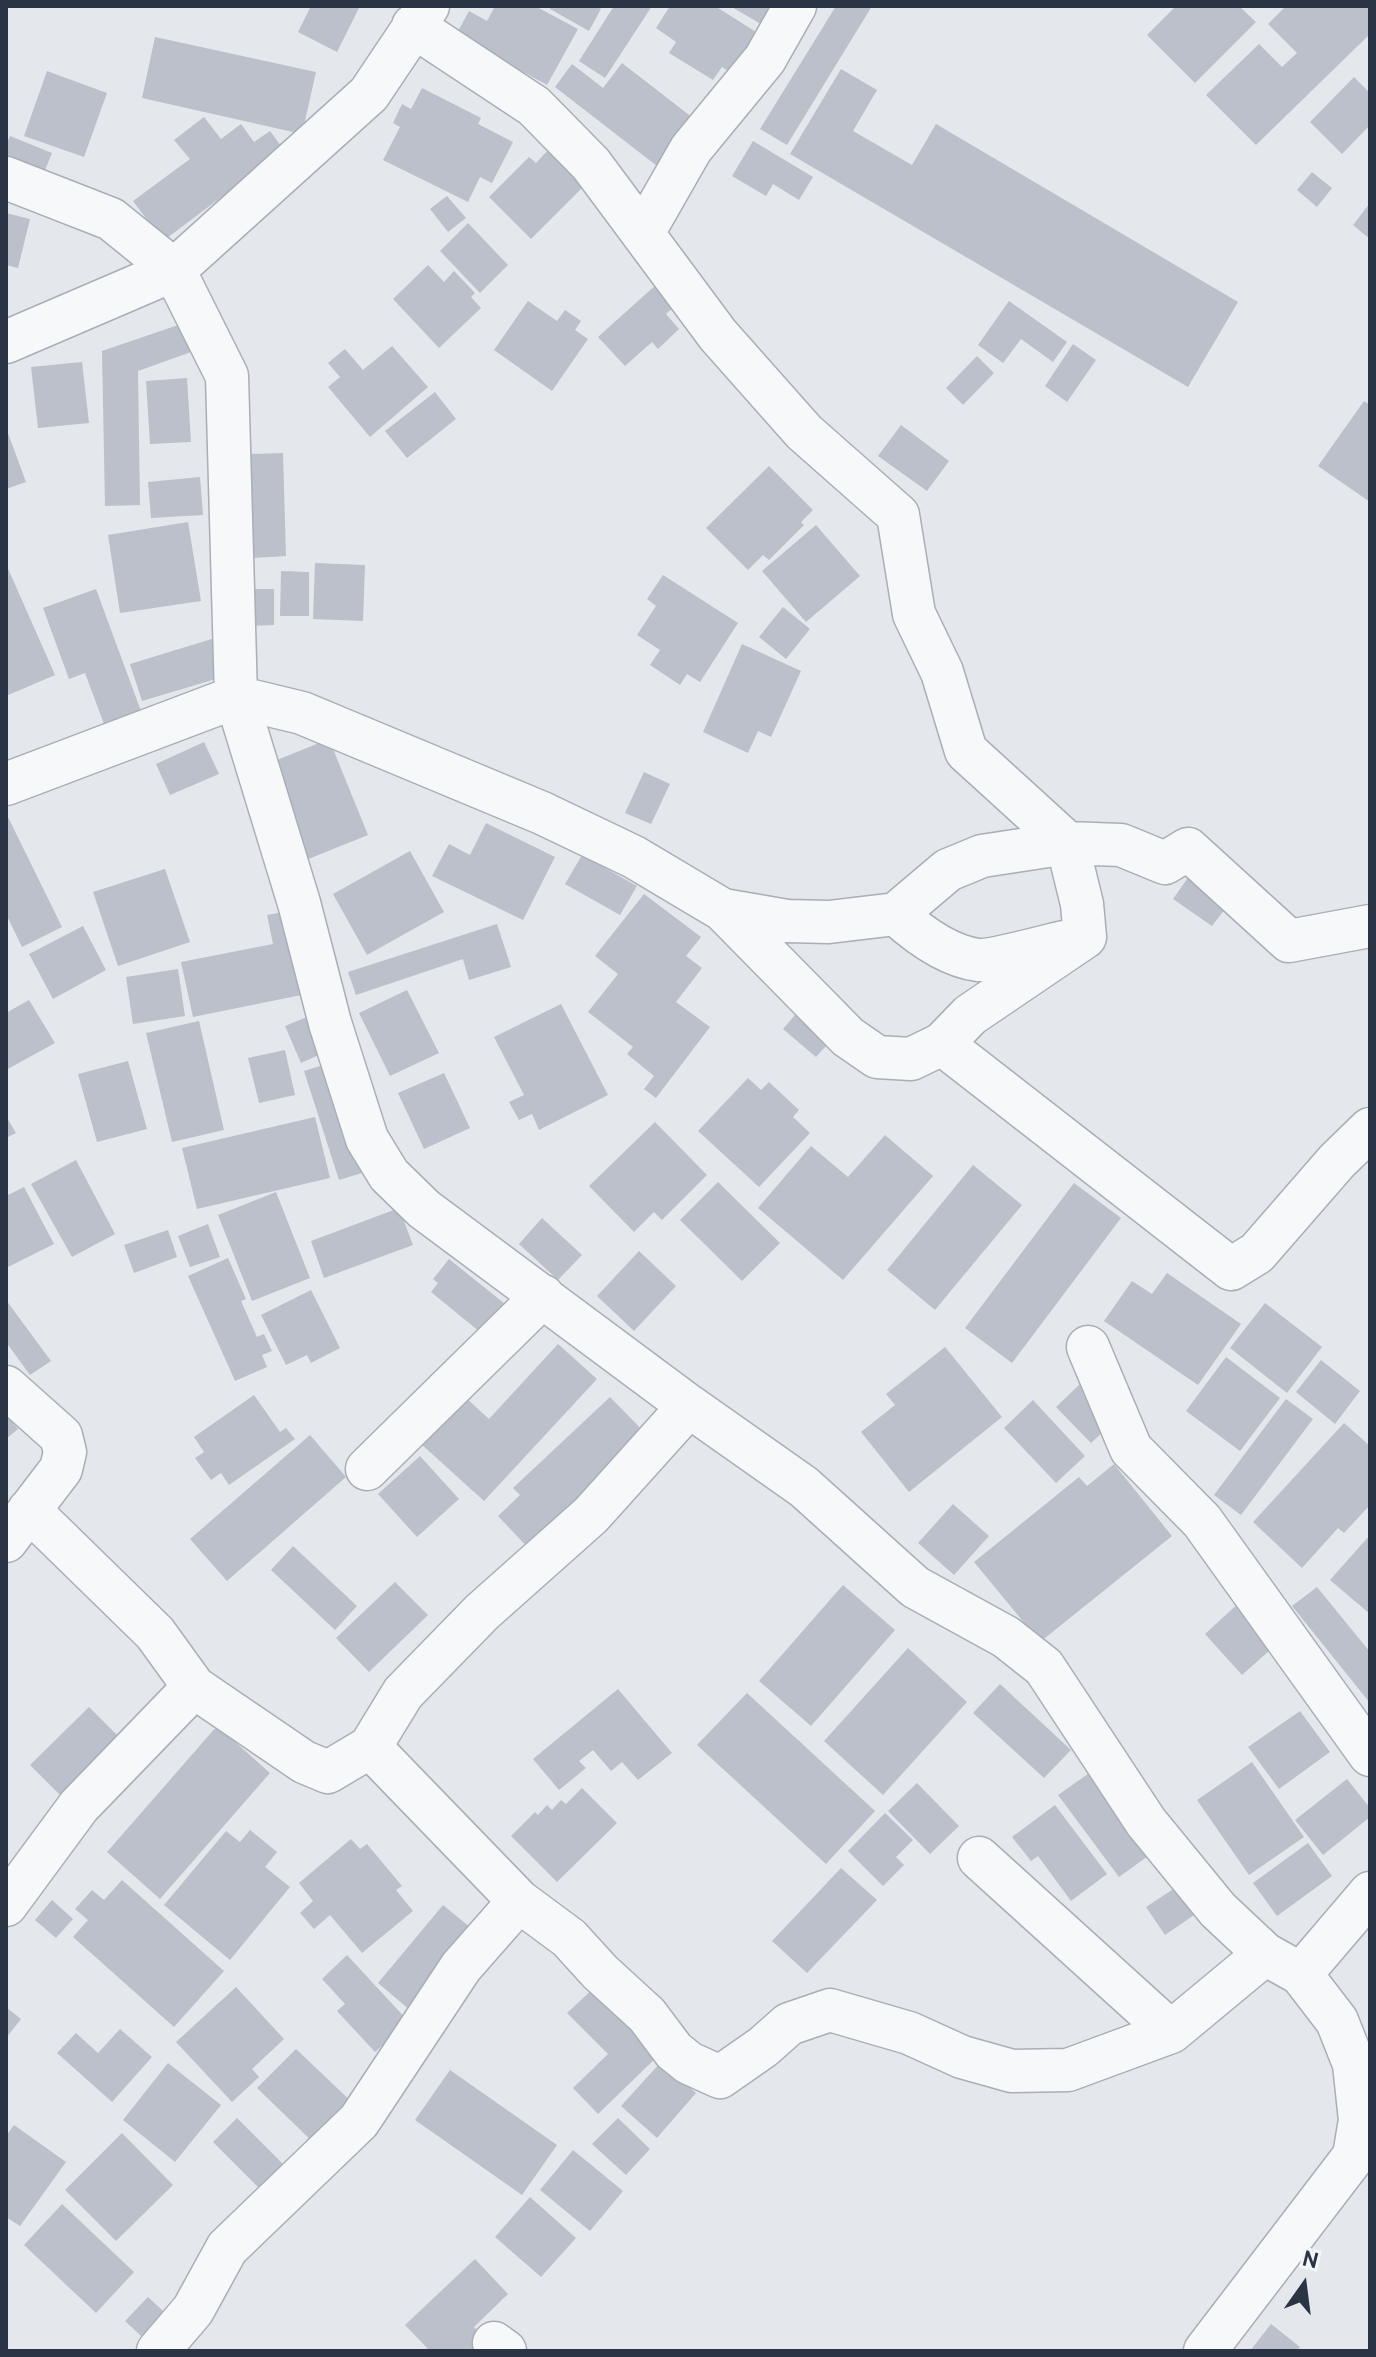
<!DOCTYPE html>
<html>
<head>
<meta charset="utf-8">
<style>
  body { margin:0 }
  #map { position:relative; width:1376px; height:2357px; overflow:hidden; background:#e4e7ec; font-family:Overpass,sans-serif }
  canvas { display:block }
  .frame { position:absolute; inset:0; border:8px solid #2b3445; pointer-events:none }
  .north { position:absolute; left:1264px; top:2245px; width:80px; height:80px; -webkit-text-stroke:6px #f4f6f9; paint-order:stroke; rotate:14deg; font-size:22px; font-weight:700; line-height:32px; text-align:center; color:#2b3445 }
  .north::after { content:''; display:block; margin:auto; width:28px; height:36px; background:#2b3445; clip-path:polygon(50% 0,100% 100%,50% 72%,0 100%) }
</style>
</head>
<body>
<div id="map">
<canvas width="1376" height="2357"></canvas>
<div class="frame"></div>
<div class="north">N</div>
</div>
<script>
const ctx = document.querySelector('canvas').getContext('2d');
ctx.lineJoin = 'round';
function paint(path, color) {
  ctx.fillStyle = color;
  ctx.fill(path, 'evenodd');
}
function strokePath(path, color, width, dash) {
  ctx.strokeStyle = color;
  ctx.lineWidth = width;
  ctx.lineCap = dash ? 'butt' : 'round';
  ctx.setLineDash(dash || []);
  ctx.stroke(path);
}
paint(new Path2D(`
  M311,6H360L337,52L298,32Z
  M495,6H535L578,29L547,85L456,35L469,11L487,21Z
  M551,6H596L601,9L589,31L550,9Z
  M614,6H652L605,78L579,61Z
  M670,6H715L764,37L739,78L722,67L713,80L669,53L676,42L656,28Z
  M730,6H778L766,27Z
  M836,6H872L787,145L760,129Z
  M1176,6H1239L1256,22L1195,83L1147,35Z
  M1286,6H1370V34L1256,145L1206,95L1259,44L1282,67L1297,53L1268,24Z
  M155,37L316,72L302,134L142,98Z
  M622,63L693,118L657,166L555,87L572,64L603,88Z
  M841,69L877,90L853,131L912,165L936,124L1238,302L1188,387L790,154Z
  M47,71L107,93L84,157L24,136Z
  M1354,77L1370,93V125L1342,154L1310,122Z
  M422,88L481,118L478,124L513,142L492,183L480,177L468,202L383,160L400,127L393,123L402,104L411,109Z
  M204,117L221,139L241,124L254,142L270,131L284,150L163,241L133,201L190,159L174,140Z
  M10,136L52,153L41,180L6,165V145Z
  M753,141L813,177L799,200L773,184L766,196L732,176Z
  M550,148L586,184L531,239L489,197L529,157L536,163Z
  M1312,172L1332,188L1317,207L1297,190Z
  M447,196L466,218L448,232L430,209Z
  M1370,203V239L1353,225Z
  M6,213L30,219L18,268L6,265Z
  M468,223L508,265L480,293L440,251Z
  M428,265L444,282L454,271L475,293L471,297L481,308L439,348L393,299Z
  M658,283L677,304L666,314L679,329L658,349L652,342L625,366L598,337Z
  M528,301L557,321L565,310L581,321L575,330L588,339L552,391L494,350Z
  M1009,301L1067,342L1053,362L1021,339L1003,363L978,345Z
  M181,324L191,352L138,371L140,505L105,506L102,351Z
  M1073,344L1096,360L1067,402L1045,386Z
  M392,346L428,387L370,437L328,387L340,377L328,363L345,349L363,370Z
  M977,356L994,373L963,405L946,388Z
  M82,362L89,423L38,428L31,367Z
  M187,378L191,442L150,444L146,381Z
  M435,392L456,419L407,458L385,431Z
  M1364,401L1370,405V502L1318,466Z
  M901,425L949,461L927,491L878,456Z
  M6,428L26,482L6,489Z
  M283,453L286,556L254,558L250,454Z
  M769,466L813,510L801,522L804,525L769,560L763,555L748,570L706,528Z
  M200,477L203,515L151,518L148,482Z
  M188,522L201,601L120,613L108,535Z
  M816,525L860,576L806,622L762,571Z
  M315,563L365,565L363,621L313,619Z
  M6,564L55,675L6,696Z
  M281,571L309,572V616H280Z
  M663,575L738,623L700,682L687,674L680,685L650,665L660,650L637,635L656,606L647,599Z
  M96,589L141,711L104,724L85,673L69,679L43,608Z
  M249,589H274V625L250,626Z
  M783,607L810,629L786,659L759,637Z
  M215,638L226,676L142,701L130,664Z
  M742,644L801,671L771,737L758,731L748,753L703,732Z
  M329,739L368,835L306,860L267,764Z
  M204,742L219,774L170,795L156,764Z
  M644,772L670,784L651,824L625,813Z
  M6,813L62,927L22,947L6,914Z
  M486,823L555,857L523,920L432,876L449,844L470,855Z
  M410,851L444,912L367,955L333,894Z
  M582,855L637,886L620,915L565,884Z
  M165,869L190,942L118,966L93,892Z
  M1192,872L1231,901L1212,926L1173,899Z
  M644,894L701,937L686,956L702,968L676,1002L710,1027L656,1098L644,1089L654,1076L627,1054L633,1047L588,1012L618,974L595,956Z
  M300,909L316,992L193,1017L181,962L273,944L267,915Z
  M497,924L511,967L469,980L463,959L356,995L348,972Z
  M83,926L106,970L53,999L29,954Z
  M178,969L185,1016L133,1024L126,977Z
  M407,990L439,1053L390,1076L359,1013Z
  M29,1000L55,1043L6,1070V1013Z
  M561,1004L608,1095L539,1130L532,1114L519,1120L509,1102L524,1095L494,1037Z
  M801,1008L835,1036L816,1057L783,1029Z
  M314,1014L330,1050L301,1063L285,1026Z
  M199,1021L224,1130L172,1142L146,1033Z
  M285,1050L295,1095L259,1103L248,1058Z
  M340,1060L375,1169L339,1180L304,1071Z
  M128,1061L147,1129L97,1142L78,1074Z
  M444,1073L470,1128L424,1149L398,1093Z
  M748,1078L761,1090L769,1082L799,1110L793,1117L810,1133L759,1187L698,1131Z
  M6,1116L16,1133L6,1138Z
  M315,1117L330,1178L197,1209L182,1148Z
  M655,1122L707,1175L662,1220L654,1212L634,1232L589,1186Z
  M885,1135L933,1176L843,1280L758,1208L811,1146L848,1177Z
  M76,1160L115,1234L72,1257L31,1184Z
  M973,1165L1022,1205L935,1310L887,1270Z
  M718,1182L780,1243L742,1281L680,1220Z
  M1074,1183L1121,1218L1012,1363L965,1328Z
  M24,1187L54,1244L6,1268V1196Z
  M276,1192L310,1278L252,1301L218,1215Z
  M399,1208L413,1245L324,1278L311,1241Z
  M542,1218L582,1255L558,1280L519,1244Z
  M208,1224L220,1257L190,1267L178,1236Z
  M168,1230L177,1257L134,1273L124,1245Z
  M639,1251L676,1286L634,1331L597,1296Z
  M228,1258L246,1299L241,1301L257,1337L264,1334L272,1351L262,1355L267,1367L235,1381L188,1276Z
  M449,1259L510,1308L486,1337L431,1292L438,1283L433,1279Z
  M1167,1273L1241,1324L1198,1385L1104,1321L1132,1281L1152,1294Z
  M311,1290L340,1348L311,1363L307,1355L286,1365L261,1315Z
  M6,1300L51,1361L30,1375L6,1342Z
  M1265,1303L1322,1347L1287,1393L1230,1348Z
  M558,1344L597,1379L484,1501L420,1443L464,1396L489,1419Z
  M945,1347L1002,1417L909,1492L861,1432L895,1405L886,1394Z
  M1226,1357L1280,1398L1240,1451L1186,1411Z
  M1321,1360L1360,1391L1335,1424L1296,1392Z
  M1080,1384L1115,1421L1091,1443L1056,1407Z
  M254,1395L280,1432L286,1428L295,1439L229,1485L221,1473L211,1480L195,1458L204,1452L194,1437Z
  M610,1397L652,1440L533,1553L498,1516L520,1495L513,1488Z
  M1286,1399L1313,1419L1241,1515L1214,1495Z
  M1033,1400L1085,1456L1056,1483L1004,1428Z
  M6,1415L18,1429L6,1439Z
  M1344,1423L1370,1446V1505L1344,1533L1338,1528L1302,1568L1253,1522Z
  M310,1435L346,1477L227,1581L190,1539Z
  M420,1456L459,1499L417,1537L378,1494Z
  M1114,1464L1172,1536L1040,1642L974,1562L1079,1477L1087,1486Z
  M953,1504L989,1536L954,1575L918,1543Z
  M1370,1535V1614L1330,1580Z
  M293,1546L357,1606L335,1630L271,1570Z
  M395,1582L428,1615L369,1672L336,1638Z
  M843,1585L895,1630L811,1726L759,1681Z
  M1317,1587L1370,1652V1703L1292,1606Z
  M1242,1600L1280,1641L1242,1675L1205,1634Z
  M908,1648L967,1702L883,1795L824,1741Z
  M1000,1684L1071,1750L1044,1778L973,1713Z
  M618,1689L672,1753L638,1780L622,1762L611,1771L593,1750L579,1761L586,1768L559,1790L533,1759Z
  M747,1693L875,1811L826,1864L697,1745Z
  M89,1707L125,1743L66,1801L30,1765Z
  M1300,1711L1330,1752L1279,1789L1248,1747Z
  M217,1726L270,1773L160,1899L107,1852Z
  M1252,1762L1304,1837L1249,1875L1197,1800Z
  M1095,1769L1155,1851L1119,1877L1058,1795Z
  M1347,1779L1370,1808V1817L1323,1855L1295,1820Z
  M917,1783L959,1826L930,1854L888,1811Z
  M582,1788L617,1823L557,1882L511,1836L535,1812L538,1815L547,1805L552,1810L561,1800L566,1804Z
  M1055,1805L1107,1874L1071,1901L1038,1856L1031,1861L1012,1837Z
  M885,1813L913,1840L896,1857L904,1865L883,1886L848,1851Z
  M250,1830L277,1852L265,1867L290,1887L230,1960L164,1905L226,1831L240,1842Z
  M351,1839L360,1849L367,1844L402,1886L396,1890L413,1911L362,1953L330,1915L314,1929L300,1913L313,1901L299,1883Z
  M1308,1843L1332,1876L1277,1916L1253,1883Z
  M841,1868L877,1900L807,1973L772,1941Z
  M122,1880L224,1971L174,2027L73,1937L88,1920L75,1909L92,1890L104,1900Z
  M1178,1886L1197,1913L1165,1935L1146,1907Z
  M52,1900L73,1919L56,1938L35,1920Z
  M443,1905L482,1937L417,2016L378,1983Z
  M347,1955L409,2022L375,2052L337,2011L345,2004L322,1979Z
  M236,1987L284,2039L252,2069L259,2077L232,2102L176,2042Z
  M595,1987L661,2053L598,2114L573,2088L608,2054L567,2013Z
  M6,2007L21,2019L6,2038Z
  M120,2029L152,2057L112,2102L57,2053L76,2033L98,2053Z
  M296,2049L356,2106L317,2146L257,2088Z
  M661,2062L696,2093L657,2138L621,2106Z
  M168,2063L221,2105L175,2162L123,2120Z
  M450,2070L557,2145L522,2195L415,2120Z
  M237,2118L293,2174L269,2198L213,2142Z
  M618,2118L650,2149L626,2175L592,2144Z
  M14,2125L66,2162L20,2226L6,2217V2136Z
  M122,2133L173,2185L116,2241L65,2190Z
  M573,2150L623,2191L590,2231L540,2190Z
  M530,2197L576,2238L541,2277L495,2237Z
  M62,2204L134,2272L96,2313L24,2245Z
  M475,2259L508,2294L474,2327L485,2338L471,2351H430L405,2325Z
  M148,2297L176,2323L153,2347L125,2321Z
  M1271,2324L1300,2347L1297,2351H1250Z`), '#bbc0ca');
const street = new Path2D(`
  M413,26L534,106L591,164L718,335L804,432L898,515L914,614L942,672L966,751L1067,843L1082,904L1085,937
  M6,178L111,219L174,270L227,376L236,697L299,903L330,1023L367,1139L389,1175L424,1209L689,1406L804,1487L915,1587L1006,1637L1044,1667L1146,1822L1218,1910L1265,1954L1301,1974L1337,2021L1354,2064L1360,2120L1354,2156L1205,2351
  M643,233L691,149L765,59L795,6
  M6,342L174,270L369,94L428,6
  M6,784L236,697L302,713L542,813L634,857L723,910L848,1037L877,1057L911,1059L942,1044L970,1015L1085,937
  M723,910L787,921L829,922L896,914L948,870L982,856L1067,843L1121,845L1165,863L1188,849L1289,941L1370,926
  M896,914C918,934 948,956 978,960C993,961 1046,946 1064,942
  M942,1044L1231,1269L1257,1253L1337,1161L1370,1129
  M1088,1347L1131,1449L1202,1521L1370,1755
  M6,1387L61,1436L65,1452L61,1469L6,1541
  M367,1469L543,1296
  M29,1510L155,1633L194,1687L304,1762L328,1772L370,1747L403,1693L482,1612L591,1515L689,1406
  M370,1747L519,1901L569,1938L600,1972L647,2015L674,2051L689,2063L720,2077L763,2047L789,2024L830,2010L909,2033L962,2057L1012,2071L1068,2070L1171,2032L1265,1954
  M979,1858L1171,2032
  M6,1905L79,1806L194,1687
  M1301,1974L1370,1893
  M494,2343L505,2351
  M158,2351L193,2310L227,2248L359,2121L461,1967L519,1901`);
strokePath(street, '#a9aeb7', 45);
strokePath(street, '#f7f8fa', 42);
</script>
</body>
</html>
